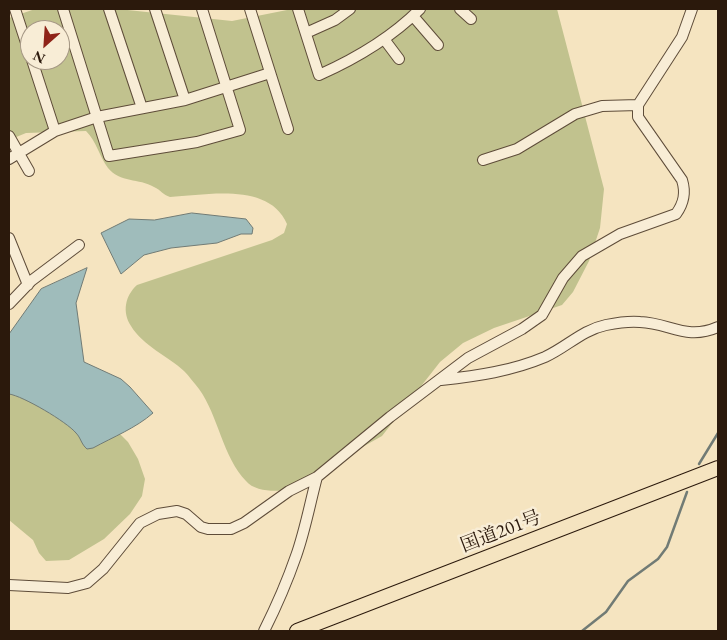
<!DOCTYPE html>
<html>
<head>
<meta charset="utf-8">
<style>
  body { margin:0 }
  #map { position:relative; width:727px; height:640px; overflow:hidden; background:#f5e4c0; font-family:"EB Garamond",serif }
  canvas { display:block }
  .frame { position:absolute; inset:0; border:10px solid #2b190c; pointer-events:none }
  .north { position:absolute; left:20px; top:20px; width:50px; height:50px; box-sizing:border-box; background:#f8edd6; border:1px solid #a69885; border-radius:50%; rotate:206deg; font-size:14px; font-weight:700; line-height:20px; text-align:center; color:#2b190c }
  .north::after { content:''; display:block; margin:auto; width:18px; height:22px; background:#8f2418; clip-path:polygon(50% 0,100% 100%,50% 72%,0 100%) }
</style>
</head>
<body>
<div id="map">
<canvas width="727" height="640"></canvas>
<div class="frame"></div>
<div class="north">N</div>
</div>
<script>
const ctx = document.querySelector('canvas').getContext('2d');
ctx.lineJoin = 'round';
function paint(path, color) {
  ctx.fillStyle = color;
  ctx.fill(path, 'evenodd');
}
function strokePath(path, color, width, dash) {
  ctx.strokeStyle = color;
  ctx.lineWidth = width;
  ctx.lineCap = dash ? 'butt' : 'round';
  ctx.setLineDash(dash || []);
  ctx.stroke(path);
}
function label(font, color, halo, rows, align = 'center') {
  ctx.font = font + ' "EB Garamond","Noto Serif JP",serif';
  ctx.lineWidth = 5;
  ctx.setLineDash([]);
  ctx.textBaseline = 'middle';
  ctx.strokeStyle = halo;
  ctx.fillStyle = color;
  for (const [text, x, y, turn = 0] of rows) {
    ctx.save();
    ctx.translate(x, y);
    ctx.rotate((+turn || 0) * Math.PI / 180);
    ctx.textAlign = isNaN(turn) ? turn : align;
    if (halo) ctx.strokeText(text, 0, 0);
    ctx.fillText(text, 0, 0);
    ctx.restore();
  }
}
paint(new Path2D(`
  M35,9H118L232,21L292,9H557L604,189L600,228L589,261L573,292L562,305L494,328L463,343L440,362L382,436L286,490C274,492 254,491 246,481C223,458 218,415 199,389C194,383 189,376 184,371C168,356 143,346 131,326C122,312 125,296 137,285L272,240L284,233L287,224C269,182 207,195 170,197C163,195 161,190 154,187C139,178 120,183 108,168C99,156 97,142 86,131L26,133L9,140V18ZM30,30H60V60H30Z
  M9,383L114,428L128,442L138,459L145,479L142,496L130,514L104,539L69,560L46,561L39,553L33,540L9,520Z`), '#c1c28e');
const water = new Path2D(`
  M192,213L246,219L253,228L252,234H241L217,243L171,248L144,255L121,274L101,233L129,219L154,220Z
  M87,268L76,303L84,362L121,379L130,387L153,413C136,428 113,437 93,448L87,449C81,444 81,438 76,433C67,422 23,396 9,394V334L41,289Z`);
paint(water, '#9fbcbb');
strokePath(water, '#717b75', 1);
strokePath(new Path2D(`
  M699,464L718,433
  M582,631L606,612L628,581L658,559L667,547L687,492`), '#717b75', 2.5);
const minor = new Path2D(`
  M15,9L30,55
  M63,9L109,156L197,142L240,130L202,9
  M109,9L142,108
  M155,9L185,100
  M250,9L288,129
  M298,9L319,75C355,59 392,37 420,9
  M460,9L471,19
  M413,16L438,45
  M306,33L335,20L350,9
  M384,39L399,59
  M32,60L55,131
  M9,136L29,171
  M9,159L55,131L97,117L185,100L270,73
  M483,160L517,149L575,114L602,106L638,105
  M9,238L28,285
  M9,304L31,281L79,245
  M441,380C477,376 512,371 545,357C567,347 582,330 606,325C616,323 630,321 640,322C670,323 686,341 718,327
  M9,585L68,588L87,583L103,569L140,523L158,514L177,511L186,514L201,527L208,529H231L244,523L289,491L317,477L390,417L468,358L522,329L542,315L563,278L582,256L620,234L676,214C684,203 686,193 682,180L638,117V105L682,37L692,9
  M264,631C276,607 287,582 296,556C305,531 310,503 317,477`);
const highway = new Path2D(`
  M297,631L718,468`);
strokePath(minor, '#5e4c39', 12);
strokePath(highway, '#2b190c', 16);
strokePath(minor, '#f8edd6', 10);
strokePath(highway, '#f5e4c0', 14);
label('19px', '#2b190c', '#f8edd6', [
  ["国道201号",501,532,-21]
]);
</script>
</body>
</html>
